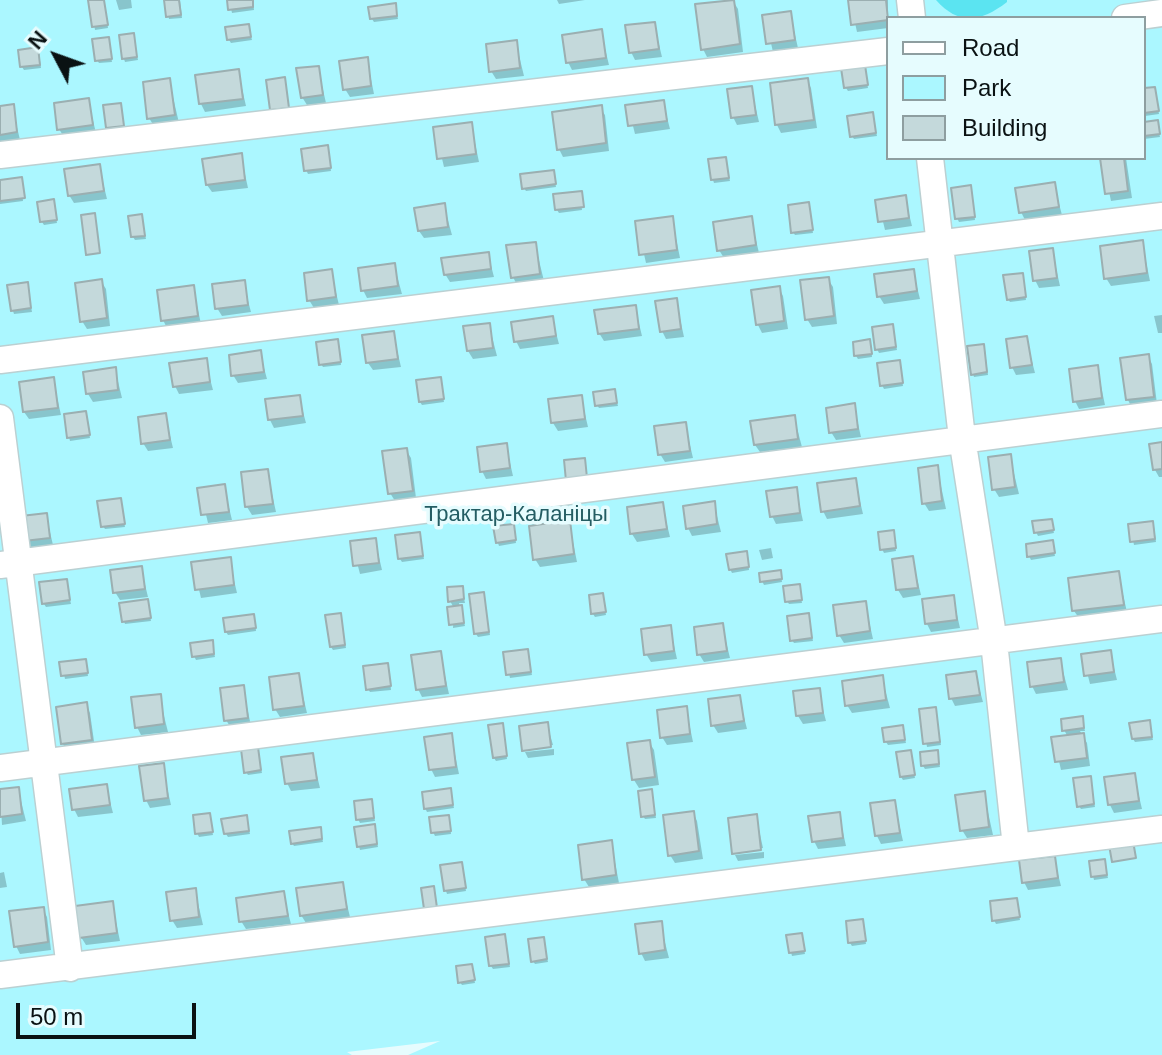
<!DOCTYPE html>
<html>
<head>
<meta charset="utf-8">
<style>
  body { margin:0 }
  #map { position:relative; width:1162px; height:1055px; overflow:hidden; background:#e6fcfe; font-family:Helvetica,sans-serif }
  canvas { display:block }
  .legend { position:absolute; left:886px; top:16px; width:260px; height:144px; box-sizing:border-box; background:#e6fcfe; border:2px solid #8e9ea0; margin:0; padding:10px 14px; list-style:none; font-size:24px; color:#0a1213 }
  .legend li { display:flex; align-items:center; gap:16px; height:40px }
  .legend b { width:40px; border:2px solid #8e9ea0 }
  .north { position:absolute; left:16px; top:16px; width:80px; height:80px; -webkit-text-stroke:6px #e6fcfe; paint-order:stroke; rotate:311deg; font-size:22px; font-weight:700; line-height:32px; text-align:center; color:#0a1213 }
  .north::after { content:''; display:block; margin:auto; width:28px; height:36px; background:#0a1213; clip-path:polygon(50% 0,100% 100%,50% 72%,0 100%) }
  .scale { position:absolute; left:16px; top:1003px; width:180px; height:36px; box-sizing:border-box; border:4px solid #0a1213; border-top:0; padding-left:10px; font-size:24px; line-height:28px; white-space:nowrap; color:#0a1213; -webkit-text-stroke:6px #e6fcfe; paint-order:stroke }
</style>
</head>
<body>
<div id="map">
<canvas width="1162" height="1055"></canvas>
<ul class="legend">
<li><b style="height:10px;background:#fff"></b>Road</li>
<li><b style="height:22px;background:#abf7ff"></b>Park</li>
<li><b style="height:22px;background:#c4d9db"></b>Building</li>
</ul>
<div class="north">N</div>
<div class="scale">50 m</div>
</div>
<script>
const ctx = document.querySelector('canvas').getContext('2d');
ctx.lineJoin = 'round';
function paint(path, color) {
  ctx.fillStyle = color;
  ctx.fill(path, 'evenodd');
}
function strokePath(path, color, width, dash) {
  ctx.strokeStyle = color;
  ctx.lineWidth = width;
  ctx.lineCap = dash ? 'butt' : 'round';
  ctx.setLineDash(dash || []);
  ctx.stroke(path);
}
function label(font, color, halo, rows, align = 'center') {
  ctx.font = font + ' Helvetica,sans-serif';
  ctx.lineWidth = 7;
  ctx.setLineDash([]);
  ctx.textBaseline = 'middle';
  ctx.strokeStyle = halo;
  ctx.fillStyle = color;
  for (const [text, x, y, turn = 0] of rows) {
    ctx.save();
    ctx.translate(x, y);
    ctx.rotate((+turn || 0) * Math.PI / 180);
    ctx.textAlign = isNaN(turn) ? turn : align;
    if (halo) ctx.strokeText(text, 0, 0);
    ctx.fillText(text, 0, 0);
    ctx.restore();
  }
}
paint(new Path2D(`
  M0,0H1162V1055H408L440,1041L347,1052L352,1055H0ZM888,18H1144V158H888Z`), '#abf7ff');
paint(new Path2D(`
  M936,0H1007V2C981,22 959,26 936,0Z`), '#5be4f1');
paint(new Path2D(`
  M90,0H104L108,28L95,30Z
  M116,0H131L132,8L119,10Z
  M166,0H180L182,18L169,19Z
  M229,0H253L254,10L232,13Z
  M557,0H585L559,4Z
  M850,0H888V28L857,32Z
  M733,1L738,9L743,52L707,57L703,49Z
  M395,5L398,19L374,22L372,19Z
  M790,13L798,48L773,52L765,17Z
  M654,24L662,57L635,60L631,52Z
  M248,26L252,40L231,43L229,40Z
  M601,32L609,65L572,70L568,62Z
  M133,35L138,60L125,62L124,59Z
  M108,39L112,62L99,63L97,60Z
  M516,43L524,76L496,79L491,71Z
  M39,53L41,68L24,70L22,67Z
  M367,59L374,94L350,97L345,89Z
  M864,67L868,88L848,91L846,88Z
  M318,68L326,103L307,105L302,97Z
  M238,71L246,106L205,112L201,104Z
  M169,80L179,123L154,126L149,118Z
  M807,80L811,88L817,128L781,133L777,125Z
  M751,88L759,122L737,125L733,117Z
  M1154,89L1159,114L1145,116L1144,90Z
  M88,100L96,133L64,137L59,129Z
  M663,102L670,129L635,134L628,106Z
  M12,106L20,140L0,143V108Z
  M600,108L605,115L609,151L563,157L559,149Z
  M872,114L877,136L854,139L852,136Z
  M1157,123L1160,137L1144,139V124Z
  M471,124L479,162L444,167L435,129Z
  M327,147L331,171L308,174L306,170Z
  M241,156L248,188L212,192L207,185Z
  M1102,158H1126L1132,198L1111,201Z
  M725,159L730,181L714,183L713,180Z
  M99,166L107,199L74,203L69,195Z
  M553,172L556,187L526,191L524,188Z
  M21,180L23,201L0,204V182Z
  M1054,185L1062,215L1025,220L1021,212Z
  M972,191L975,220L959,222L957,218Z
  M580,194L582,210L559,213L557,210Z
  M905,198L912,226L885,230L878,201Z
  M53,201L57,223L44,225L42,222Z
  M808,204L813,233L795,235L793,232Z
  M444,206L452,235L424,238L419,231Z
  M141,216L146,239L135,240L133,237Z
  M672,218L680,258L646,263L637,223Z
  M751,219L759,253L724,258L719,250Z
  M1142,242L1150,281L1111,286L1106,278Z
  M535,244L544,281L517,285L513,277Z
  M1052,250L1060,286L1039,288L1035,280Z
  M488,254L494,277L450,282L445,274Z
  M394,265L402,294L367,298L363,290Z
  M913,271L920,299L884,304L879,296Z
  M331,272L339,305L314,308L309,300Z
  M1023,278L1026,300L1010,302L1008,299Z
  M828,279L833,287L837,324L812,327L807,319Z
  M101,281L106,289L110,326L87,329L82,321Z
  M243,282L251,312L222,316L217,308Z
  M27,284L32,312L14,314L13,311Z
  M193,287L201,324L167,328L163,320Z
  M779,288L783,296L788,329L762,333L758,325Z
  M676,300L684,337L666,339L662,331Z
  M635,307L642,336L604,341L599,333Z
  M1162,315V333H1158L1154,316Z
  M552,318L559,344L520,349L516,341Z
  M489,325L497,356L473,359L468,351Z
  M892,326L897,350L879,353L877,349Z
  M393,333L401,367L373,370L368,363Z
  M1026,338L1035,373L1016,375L1012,367Z
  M339,345L341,365L323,367L321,364Z
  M871,345L872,357L858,359L856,356Z
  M985,350L988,375L974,377L973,374Z
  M260,353L267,379L238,383L233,375Z
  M1148,356L1152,364L1157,404L1132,408L1128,400Z
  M205,360L213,390L179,394L175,386Z
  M899,362L903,386L884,389L882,385Z
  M1097,367L1105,405L1079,409L1075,401Z
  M115,369L122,398L93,402L88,394Z
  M53,379L61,415L29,419L24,412Z
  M440,379L444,402L422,405L420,402Z
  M614,391L618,406L599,408L597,405Z
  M299,397L306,423L274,428L270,420Z
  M581,397L588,427L558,431L553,423Z
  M854,406L861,437L836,440L831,432Z
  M85,413L90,438L70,441L69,437Z
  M165,415L173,448L148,451L143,443Z
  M794,417L802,447L760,452L755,445Z
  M685,424L693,458L665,462L660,454Z
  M1162,444V477H1159L1155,470Z
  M506,445L513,476L486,479L482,471Z
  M406,450L411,458L416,498L395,501L390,493Z
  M1010,457L1019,494L999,497L994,489Z
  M937,468L946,509L929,511L924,503Z
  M267,471L276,512L252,515L247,507Z
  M855,480L863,514L827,519L823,511Z
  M224,487L232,520L208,523L200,490Z
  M796,489L803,521L776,524L772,516Z
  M120,500L125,527L105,529L103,526Z
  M662,504L670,537L637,542L632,534Z
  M714,504L721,532L692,536L688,528Z
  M46,515L53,545L31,548L26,540Z
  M1051,521L1054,533L1038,536L1036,532Z
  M569,522L577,562L540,567L535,559Z
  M1130,526L1154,527L1156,542L1134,545Z
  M514,529L516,543L499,546L498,543Z
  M419,534L424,559L402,562L400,559Z
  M894,535L896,551L884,553L882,549Z
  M375,540L382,570L360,574L352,543Z
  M1052,542L1055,556L1031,560L1029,556Z
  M771,548L773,558L762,560L759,550Z
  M748,556L749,570L732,573L730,569Z
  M912,558L921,595L903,598L898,590Z
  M229,559L237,593L201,598L193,564Z
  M141,568L148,597L120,600L115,592Z
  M1118,573L1127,612L1079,618L1074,611Z
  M781,575L782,582L764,585L762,581Z
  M66,581L71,604L46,607L44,604Z
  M799,586L802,603L789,604L787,601Z
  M462,588L465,603H459L465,626L453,628L454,608L450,601Z
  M483,594L490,635L478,637L476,634Z
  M602,595L606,615L595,617L593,614Z
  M953,597L960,628L931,632L927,624Z
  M147,602L151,621L125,624L124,621Z
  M865,603L873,639L844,643L839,635Z
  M340,615L346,648L333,650L331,647Z
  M808,615L813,641L794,643L792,640Z
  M255,620L256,631L228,635L226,632Z
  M722,625L730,658L704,662L699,654Z
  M670,627L677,659L651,662L646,654Z
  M212,643L215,657L196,660L194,656Z
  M527,651L532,675L510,678L505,654Z
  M1110,652L1117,680L1090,684L1083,656Z
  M440,653L449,694L422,697L418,689Z
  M1060,660L1068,690L1036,694L1032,686Z
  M62,664H86L88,676L65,679Z
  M389,668L391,690L370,692L368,689Z
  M975,673L983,702L955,706L951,698Z
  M298,675L307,713L280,717L275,709Z
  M882,678L890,708L852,713L847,705Z
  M243,688L251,726L231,728L226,720Z
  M818,690L826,721L803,724L798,716Z
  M159,696L168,732L141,735L137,727Z
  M739,697L747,729L718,733L713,725Z
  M86,705L90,713L95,748L67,752L63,744Z
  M686,708L693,742L667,745L662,737Z
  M935,709L941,745L927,747L921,711Z
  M1082,718L1085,731H1080L1087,743L1090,766L1061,770L1054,739L1068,737L1064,730Z
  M1149,722L1153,740L1135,742L1133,739Z
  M547,724L553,745L524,748Z
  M902,727L906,743L888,745L886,742Z
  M503,728L507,759L496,761L494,758Z
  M451,735L459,774L435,777L431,769Z
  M649,742L654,750L659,785L639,788L634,780L629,745Z
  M257,749L262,773L248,775L246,772Z
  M554,749V755L528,758L525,752Z
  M910,752L915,778L903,780L901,777Z
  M312,755L320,788L291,791L287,783Z
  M938,755L940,767L925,769L923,766Z
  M162,765L171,805L150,808L146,800Z
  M1134,775L1142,809L1114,813L1110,805Z
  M1090,779L1095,807L1081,809L1079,806Z
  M106,786L113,813L78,817L74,809Z
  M18,789L26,821L2,825L0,791Z
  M450,790L454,808L427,812L425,808Z
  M651,791L656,818L645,819L643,816Z
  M984,794L993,835L967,838L962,830Z
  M894,802L903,841L881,844L877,836Z
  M372,804L375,821L360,823L358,819Z
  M693,813L697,821L703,859L675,863L670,855Z
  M839,814L846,846L818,849L814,841Z
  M209,815L213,835L199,837L197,833Z
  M756,816L763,848L734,851Z
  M246,817L250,834L228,837L226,834Z
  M450,820L451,834L435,836L433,832Z
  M374,826L378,847L360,850L359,846Z
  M320,829L323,842L294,846L292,843Z
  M611,842L619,883L589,887L584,879Z
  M764,852V858L738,861L735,855Z
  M1054,858L1061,886L1028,890L1024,882Z
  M1104,861L1108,878L1094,880L1093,876Z
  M461,864L466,891L447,894L446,891Z
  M4,872L7,887L0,888V873Z
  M342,884L350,917L306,923L301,915Z
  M195,890L203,925L177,928L172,920Z
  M283,893L291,924L246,929L241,921Z
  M1016,900L1020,920L996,924L994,920Z
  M112,903L120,941L86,945L81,937Z
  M43,909L47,917L51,950L20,954L16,946Z
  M862,921L866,944L852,946L850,943Z
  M660,923L669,958L645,961L641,953Z
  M801,935L805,954L792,956L791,952Z
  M504,936L510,967L493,969L491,966Z
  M543,939L548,962L535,964L533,961Z
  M471,966L475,983L462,985L460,982Z`), '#0003');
const building = new Path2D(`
  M88,0H104L108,25L92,27Z
  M164,0H179L181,15L166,17Z
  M227,0H253V7L228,10Z
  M734,0L740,44L701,50L695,4Z
  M848,0H886L888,20L851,25Z
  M396,3L397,16L370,19L368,7Z
  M791,11L795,40L766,44L762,15Z
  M655,22L659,49L629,53L625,25Z
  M249,24L251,37L227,40L225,27Z
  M602,29L606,58L566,63L562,35Z
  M134,33L137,57L122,59L119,35Z
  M109,37L112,59L95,61L92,39Z
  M517,40L520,68L489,72L486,44Z
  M38,47L40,65L20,67L18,50Z
  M368,57L371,86L343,90L339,61Z
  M865,65L868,85L844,88L841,68Z
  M319,66L323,95L301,98L296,68Z
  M239,69L243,99L199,104L195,75Z
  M285,77L289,108L270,110L266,80Z
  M170,78L175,115L147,119L143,82Z
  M808,78L814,120L775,125L770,83Z
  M752,86L756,115L731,118L727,89Z
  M1155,87L1159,111L1144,113V88Z
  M89,98L93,125L57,130L54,103Z
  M664,100L667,121L628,126L625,105Z
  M121,103L124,126L106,128L103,105Z
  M14,104L17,132L0,135V106Z
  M602,105L606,143L557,150L552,112Z
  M873,112L876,133L850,137L847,116Z
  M1158,120L1160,134L1144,136V122Z
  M472,122L476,154L437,159L433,127Z
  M328,145L331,168L304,171L301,149Z
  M242,153L245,180L206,185L202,159Z
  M726,157L729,178L711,180L708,159Z
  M1100,158H1124L1128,191L1105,194Z
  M100,164L104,191L68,196L64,169Z
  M554,170L556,184L522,189L520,174Z
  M22,177L25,198L0,201V180Z
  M1055,182L1059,207L1019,213L1015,188Z
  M971,185L975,217L955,219L951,188Z
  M582,191L584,207L555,210L553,194Z
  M906,195L909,218L878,222L875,200Z
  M54,199L57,220L40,222L37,202Z
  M809,202L813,230L791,233L788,205Z
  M445,203L448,227L418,231L414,208Z
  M95,213L100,253L86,255L81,215Z
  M142,214L145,236L131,237L128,216Z
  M673,216L677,250L639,255L635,221Z
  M752,216L756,245L717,251L713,222Z
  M1143,240L1147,273L1104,279L1100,246Z
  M536,242L540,274L511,278L506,245Z
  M1053,248L1057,278L1033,281L1029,251Z
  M489,252L491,269L444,275L441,258Z
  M395,263L398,286L361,291L358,268Z
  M332,269L336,297L307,301L304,273Z
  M914,269L917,291L877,297L874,274Z
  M1023,273L1026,297L1007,300L1003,275Z
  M829,277L834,316L805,320L800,280Z
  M102,279L107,318L80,322L75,283Z
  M245,280L248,305L215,309L212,284Z
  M28,282L31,308L11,311L7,285Z
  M194,285L198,316L161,321L157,290Z
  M780,286L784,321L756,325L751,290Z
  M677,298L681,329L660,332L655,301Z
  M636,305L639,329L598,334L594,310Z
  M553,316L556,336L514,342L511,322Z
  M490,323L493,348L467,351L463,326Z
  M893,324L896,347L875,350L872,327Z
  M394,331L398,359L366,363L362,335Z
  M1027,336L1032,365L1010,368L1006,339Z
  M338,339L341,362L319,365L316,342Z
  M870,339L872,354L854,356L853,342Z
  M984,344L987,372L971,375L967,346Z
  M261,350L264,372L231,376L229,355Z
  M1149,354L1154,397L1126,400L1120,358Z
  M207,358L210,382L173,387L169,363Z
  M900,360L903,383L880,386L877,363Z
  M1098,365L1102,398L1073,402L1069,369Z
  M116,367L118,390L86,394L83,372Z
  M54,377L58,408L23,412L19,382Z
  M441,377L444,399L419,402L416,380Z
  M615,389L617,403L595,406L593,392Z
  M300,395L303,416L268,420L265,399Z
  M582,395L585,419L551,423L548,399Z
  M855,403L858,429L829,433L826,408Z
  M86,411L90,435L67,438L64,414Z
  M166,413L170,440L141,444L138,417Z
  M795,415L798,439L754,445L750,421Z
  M686,422L690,451L658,455L654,426Z
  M1162,442V469L1153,470L1149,444Z
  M507,443L510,468L480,472L477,447Z
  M407,448L413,491L388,494L382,451Z
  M1011,454L1015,487L992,490L988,457Z
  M585,458L587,478L566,481L564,460Z
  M938,465L942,501L922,504L918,468Z
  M268,469L273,504L245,507L241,472Z
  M856,478L860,506L821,512L817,483Z
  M225,484L229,512L201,515L197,488Z
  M797,487L800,513L770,517L766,491Z
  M121,498L125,524L101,527L97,501Z
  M715,501L717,524L686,529L683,506Z
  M663,502L667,529L630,534L627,507Z
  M47,513L50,538L24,541L21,516Z
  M1052,519L1054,530L1034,533L1032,521Z
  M570,520L574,554L533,560L529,526Z
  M1153,521L1155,539L1130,542L1128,524Z
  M514,524L516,540L496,543L493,526Z
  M894,530L896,548L880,550L878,532Z
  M420,532L423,556L398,559L395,535Z
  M376,538L379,563L353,566L350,541Z
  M1053,540L1055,553L1027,557L1026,544Z
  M747,551L749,567L729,570L726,554Z
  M913,556L918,588L896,590L892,559Z
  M231,557L234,585L195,590L191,562Z
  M142,566L145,589L113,593L110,570Z
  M781,570L782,579L760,582L759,573Z
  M1119,571L1124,605L1072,611L1068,578Z
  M67,579L70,600L42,604L39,582Z
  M800,584L802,600L785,602L783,586Z
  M463,586L464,599L448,602L447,587Z
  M484,592L489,632L474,634L469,594Z
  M603,593L606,612L591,614L589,595Z
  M954,595L957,620L925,624L922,599Z
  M148,599L151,618L122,622L119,603Z
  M866,601L870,631L837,636L833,605Z
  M462,605L464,623L449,625L447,607Z
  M341,613L345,645L330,647L325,615Z
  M809,613L812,638L790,641L787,616Z
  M254,614L256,628L225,632L223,618Z
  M723,623L727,651L697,655L694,627Z
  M671,625L674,651L644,655L641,629Z
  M213,640L214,654L192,657L190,643Z
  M528,649L531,672L506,675L503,652Z
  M1111,650L1114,672L1084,676L1081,654Z
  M441,651L446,686L416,690L411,655Z
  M1061,658L1064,682L1030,687L1027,662Z
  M86,659L88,673L61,676L59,662Z
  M388,663L391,686L366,690L363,666Z
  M976,671L980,695L949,699L946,675Z
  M299,673L304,706L273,710L269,677Z
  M883,675L886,700L845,706L842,681Z
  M244,685L248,718L224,721L220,688Z
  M820,688L823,713L796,716L793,691Z
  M161,694L164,724L135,728L131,697Z
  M740,695L744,721L711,726L708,699Z
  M87,702L92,740L61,744L56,707Z
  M687,706L690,734L660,738L657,710Z
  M936,707L940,742L923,744L919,709Z
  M1083,716L1084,728L1062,731L1061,719Z
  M1150,720L1152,737L1132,739L1129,723Z
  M548,722L551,747L522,751L519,726Z
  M503,723L507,756L493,758L488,725Z
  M903,725L905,740L884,742L882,728Z
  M452,733L456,767L429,770L424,737Z
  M1084,733L1087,758L1055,762L1051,737Z
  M650,740L655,777L632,780L627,743Z
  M258,747L261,770L244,773L241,749Z
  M911,750L915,775L900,777L896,752Z
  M938,750L939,764L921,766L920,752Z
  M313,753L317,780L285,784L281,757Z
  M164,763L168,798L144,801L139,766Z
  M1135,773L1139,801L1108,805L1104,777Z
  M1091,776L1094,804L1077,807L1073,778Z
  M107,784L110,805L72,810L69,789Z
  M19,787L22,814L0,817V789Z
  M451,788L453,805L424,809L422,792Z
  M652,789L655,815L641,817L638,791Z
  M985,791L989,827L960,831L955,795Z
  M372,799L374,818L356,820L354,801Z
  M895,800L900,833L875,836L870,803Z
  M694,811L699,851L668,856L663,815Z
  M840,812L843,838L812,842L808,816Z
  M210,813L213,832L195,834L193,815Z
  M757,814L761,850L732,854L728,818Z
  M247,815L249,831L224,834L221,819Z
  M449,815L451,831L431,833L429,817Z
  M375,824L377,844L357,847L354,827Z
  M321,827L322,839L291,844L289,831Z
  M612,840L616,875L582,880L578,845Z
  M1133,841L1136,858L1112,862L1109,845Z
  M1055,856L1058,878L1022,883L1019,860Z
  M1105,859L1107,875L1091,877L1089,861Z
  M462,862L466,888L444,891L440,865Z
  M343,882L347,909L300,916L296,888Z
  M434,886L437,908L424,909L421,888Z
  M196,888L199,917L170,921L166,892Z
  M284,891L288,916L239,922L236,898Z
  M1017,898L1020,917L992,921L990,901Z
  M113,901L117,933L79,938L75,906Z
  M44,907L48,942L14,947L9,911Z
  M863,919L866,941L848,943L846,921Z
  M662,921L665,950L639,954L635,924Z
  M802,933L805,951L789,953L786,935Z
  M505,934L509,964L489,966L485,937Z
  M544,937L547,959L531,962L528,939Z
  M472,964L475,980L458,983L456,966Z`);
paint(building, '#c4d9db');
strokePath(building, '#9bafb1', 2);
const minor = new Path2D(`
  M910,0L912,18
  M1125,18L1162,13
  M0,155L888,51
  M0,360L1162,216
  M0,418L70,968
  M0,565L1162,414
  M0,768L1162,619
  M1016,847L1162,829
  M0,975L1016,847L994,642L962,438L930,158`);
strokePath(minor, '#bbd0d2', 29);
strokePath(minor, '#fff', 26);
label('22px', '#245d63', '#e6fcfe', [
  ["Трактар-Каланіцы",516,515]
]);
</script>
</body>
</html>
